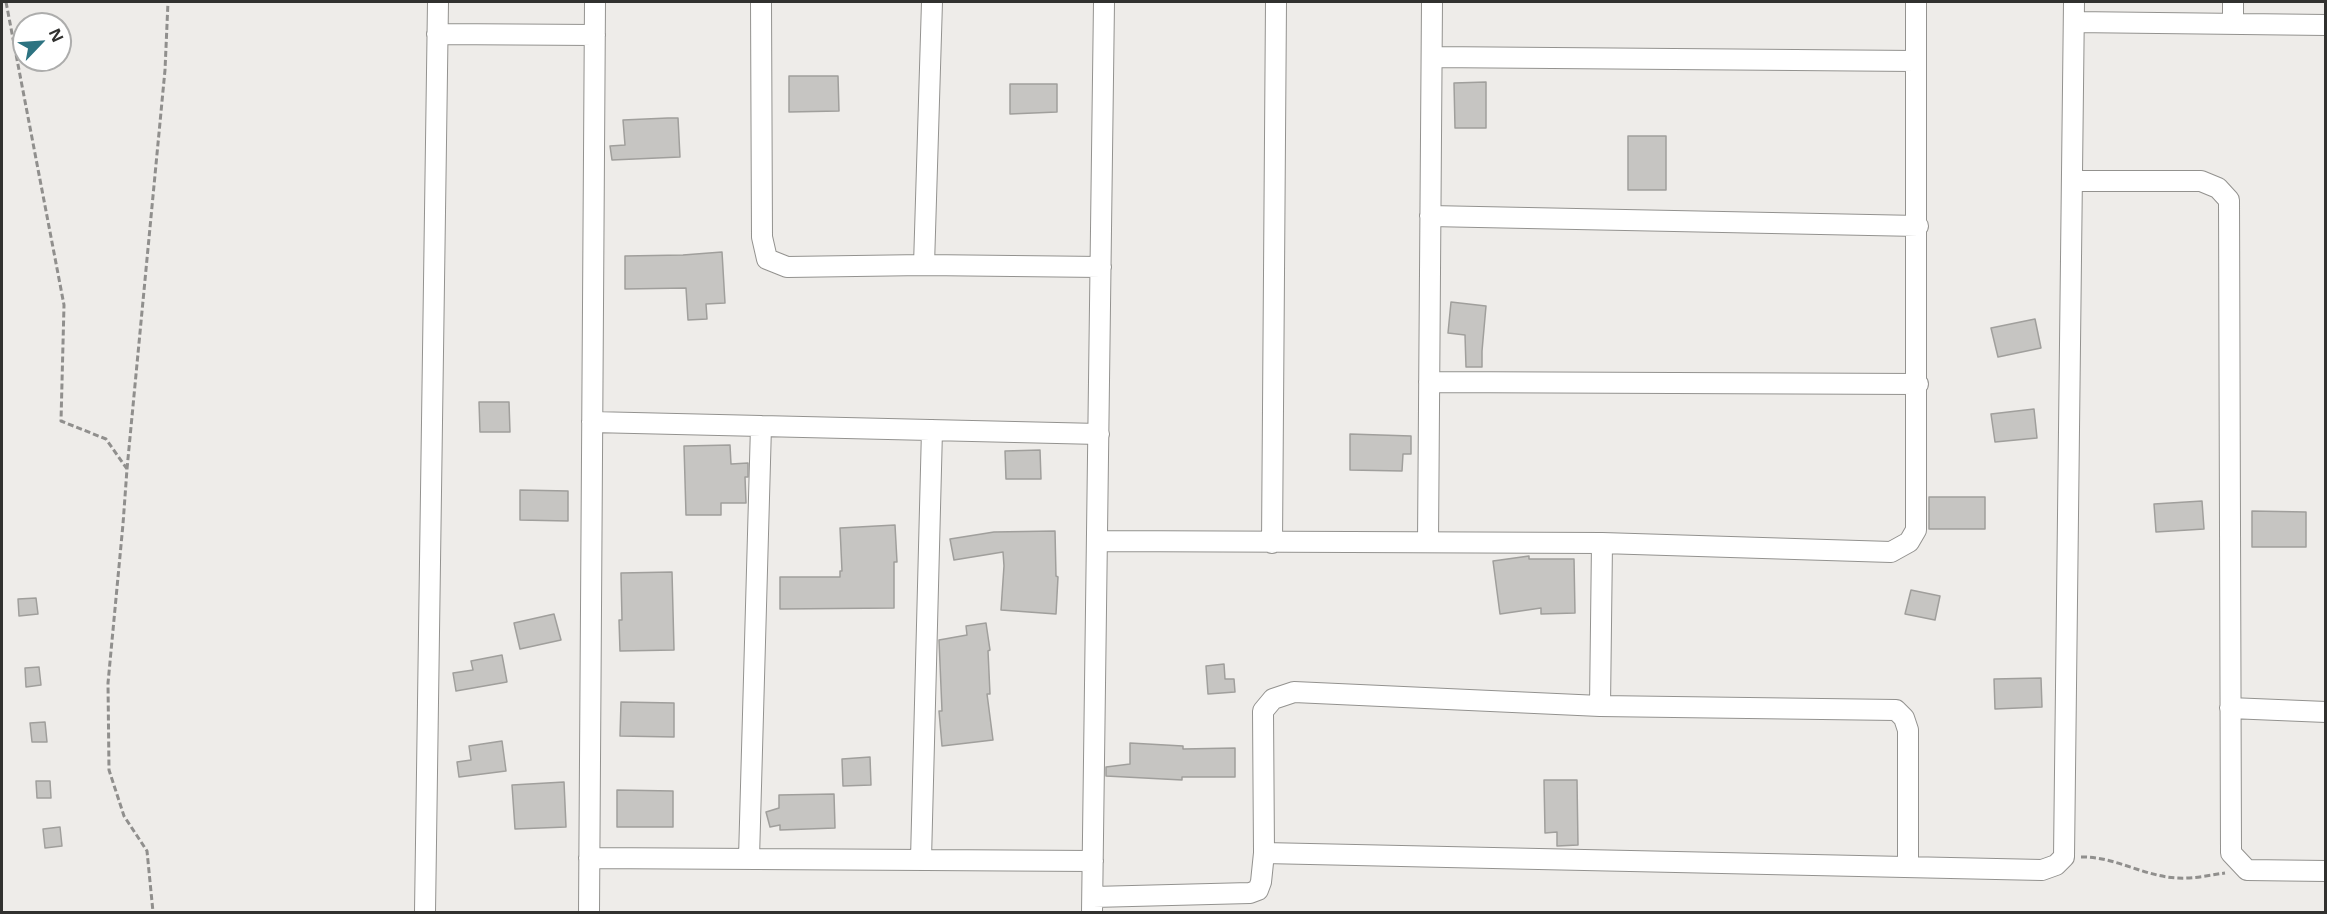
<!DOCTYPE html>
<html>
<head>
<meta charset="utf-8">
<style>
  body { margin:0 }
  #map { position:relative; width:2327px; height:914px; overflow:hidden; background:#eeece9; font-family:"Noto Sans",sans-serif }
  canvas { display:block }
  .frame { position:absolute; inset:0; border:3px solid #31312f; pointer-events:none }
  .north { position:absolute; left:12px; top:12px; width:60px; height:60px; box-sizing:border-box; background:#fff; border:2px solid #adadac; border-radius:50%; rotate:65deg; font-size:16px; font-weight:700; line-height:24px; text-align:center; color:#31312f }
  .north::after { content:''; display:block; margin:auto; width:21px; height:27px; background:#2d7381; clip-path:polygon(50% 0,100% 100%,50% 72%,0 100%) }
</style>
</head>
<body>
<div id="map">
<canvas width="2327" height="914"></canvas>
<div class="frame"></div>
<div class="north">N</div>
</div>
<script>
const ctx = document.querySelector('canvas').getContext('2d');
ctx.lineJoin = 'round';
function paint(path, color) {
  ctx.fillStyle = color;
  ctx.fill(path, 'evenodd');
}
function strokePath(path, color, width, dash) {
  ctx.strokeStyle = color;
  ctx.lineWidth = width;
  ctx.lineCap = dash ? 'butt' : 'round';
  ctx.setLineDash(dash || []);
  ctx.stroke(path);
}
const building = new Path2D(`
  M789,76H838L839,111L789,112Z
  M1486,82V128H1455L1454,83Z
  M1010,84H1057V112L1010,114Z
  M668,118H678L680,157L612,160L610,146L625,145L623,120Z
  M1628,136H1666V190H1628Z
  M722,252L725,303L706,304L707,319L688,320L686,288L625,289V256L683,255Z
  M1451,302L1486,306L1482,351V367H1466L1465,335L1448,333Z
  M2035,319L2041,348L1998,357L1991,328Z
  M479,402H509L510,432H480Z
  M2034,409L2037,438L1995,442L1991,414Z
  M1350,434L1411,436V454H1403L1402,471L1350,470Z
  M730,445L731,464L748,463V477H745L746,503H721V515H686L684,446Z
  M1040,450L1041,479H1006L1005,451Z
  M520,490L568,491V521L520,520Z
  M1929,497H1985V529H1929Z
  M2202,501L2204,529L2156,532L2154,504Z
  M2252,511L2306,512V547H2252Z
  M895,525L897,562H894V608L780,609V577H840V571H842L840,528Z
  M1055,531L1056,576L1058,577L1056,614L1001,610L1004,566L1003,552L954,560L950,539L994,532Z
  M1529,556V559H1574L1575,613L1541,614V608L1500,614L1493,561Z
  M672,572L674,650L620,651L619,620H622L621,573Z
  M1911,590L1940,596L1935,620L1905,614Z
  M36,598L38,614L19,616L18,599Z
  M554,614L561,640L520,649L514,623Z
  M986,623L990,650L988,651L990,694H987L993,740L942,746L939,711H942L939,640L967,635L966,626Z
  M502,655L507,682L456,691L453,673L473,670L471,661Z
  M1224,664L1225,679H1234L1235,692L1208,694L1206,666Z
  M39,667L41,685L26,687L25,668Z
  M2041,678L2042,707L1995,709L1994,679Z
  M621,702L674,703V737L620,736Z
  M45,722L47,742H32L30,723Z
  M502,741L506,771L459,777L457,762L471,760L469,746Z
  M1130,743L1183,746V749L1235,748V777H1182V780L1106,776V767L1130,764Z
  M870,757L871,785L843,786L842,759Z
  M1544,780H1577L1578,845L1557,846V832L1545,833Z
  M36,781H50L51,798H37Z
  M564,782L566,827L515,829L512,785Z
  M617,790L673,791V827H617Z
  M834,794L835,828L780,830V825L770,827L766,812L779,808V795Z
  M60,827L62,846L45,848L43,829Z`);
paint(building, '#c6c5c2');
strokePath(building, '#a09f9c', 1.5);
const minor = new Path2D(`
  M761,2L762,237L767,259L787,267L924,265L1101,267
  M2074,22L2326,25
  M2233,24V2
  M437,34L595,35
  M1432,57L1915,61
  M2073,181H2201L2218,188L2229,200L2231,853L2247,870L2326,871
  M1430,216L1918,226
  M924,265L932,2
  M1429,382L1918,384
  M592,422L1099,434
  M1097,541L1602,543L1891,552L1909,542L1916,530V2
  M1428,542L1432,2
  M1272,543L1276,2
  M1600,706L1602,543
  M2230,708L2326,712
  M1264,853L2042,870L2056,865L2064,857L2074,2
  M589,858L1093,861
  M749,858L761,426
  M921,859L932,430
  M1093,897L1250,893L1258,890L1261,882L1264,853L1263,711L1273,699L1294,692L1600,706L1896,710L1904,718L1908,730V867
  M425,912L438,2
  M589,912L595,2
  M1092,912L1104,2`);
strokePath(minor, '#93928f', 22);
strokePath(new Path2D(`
  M6,2L64,305L61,421L106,439L127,469L123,524L108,683L109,770L124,816L147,851L153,912
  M127,469L165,70L168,2
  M2081,857C2114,856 2145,877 2178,878C2193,879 2210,875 2225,873`), '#908f8d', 3, [6, 3]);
strokePath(minor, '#fff', 20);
</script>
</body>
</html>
